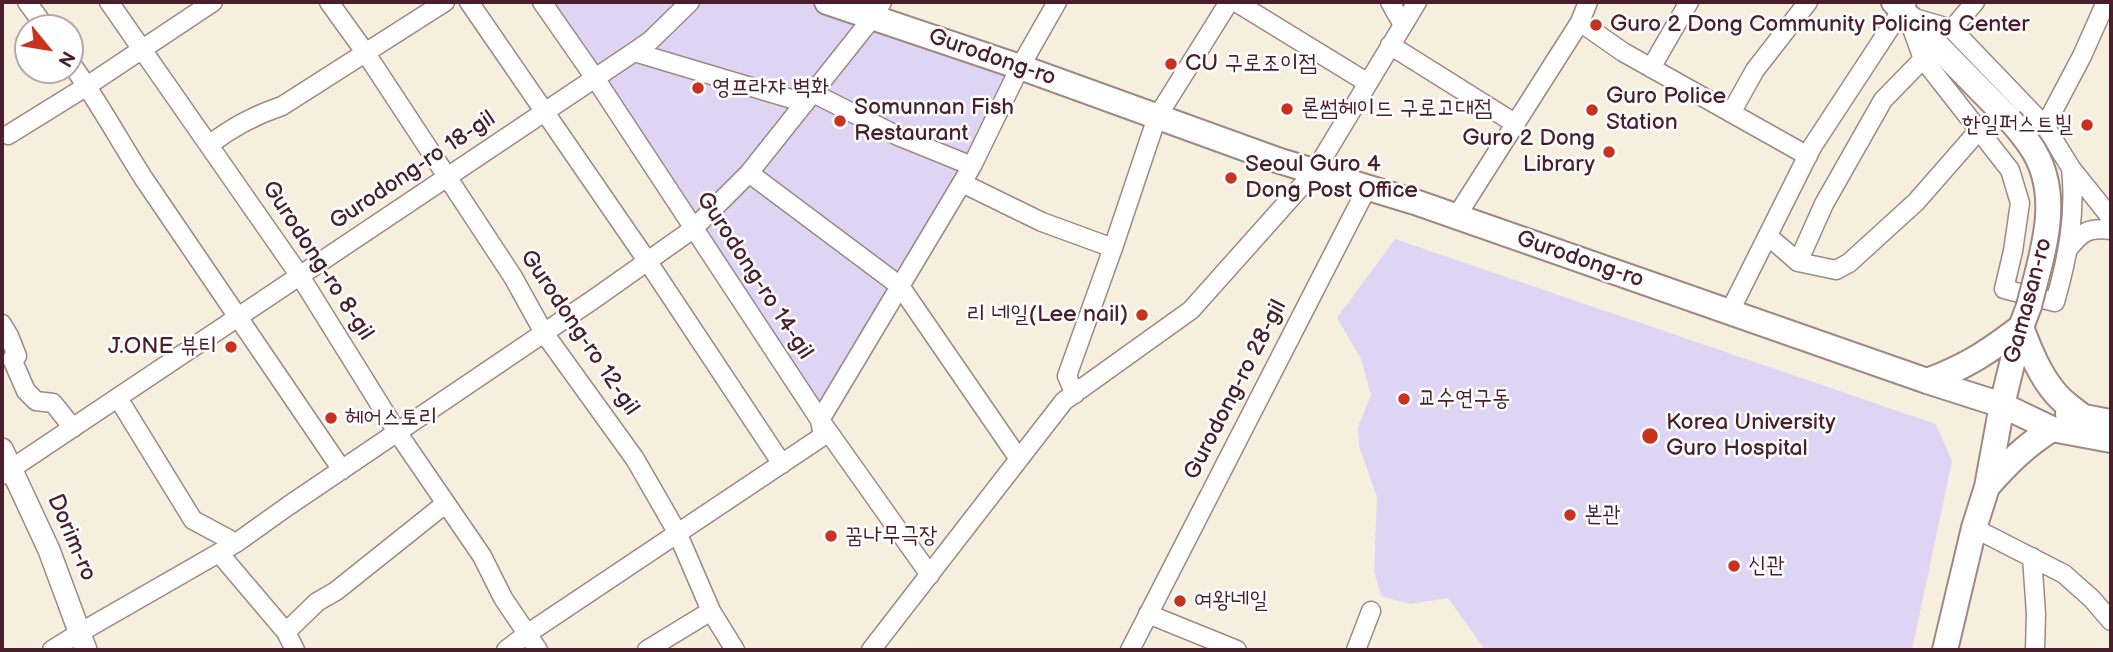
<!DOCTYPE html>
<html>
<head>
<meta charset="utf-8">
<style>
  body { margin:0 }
  #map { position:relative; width:2113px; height:652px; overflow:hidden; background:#f7efde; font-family:"Balsamiq Sans",sans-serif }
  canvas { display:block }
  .frame { position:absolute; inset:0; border:4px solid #4a1f2b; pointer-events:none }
  .north { position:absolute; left:14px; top:14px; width:70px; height:70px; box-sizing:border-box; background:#fff; border:2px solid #b7a5aa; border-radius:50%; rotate:120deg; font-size:19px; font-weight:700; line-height:28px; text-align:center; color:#4a1f2b }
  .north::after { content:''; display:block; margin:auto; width:24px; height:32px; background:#c8321e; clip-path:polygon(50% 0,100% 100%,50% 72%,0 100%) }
</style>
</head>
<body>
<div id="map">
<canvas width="2113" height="652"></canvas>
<div class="frame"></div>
<div class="north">N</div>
</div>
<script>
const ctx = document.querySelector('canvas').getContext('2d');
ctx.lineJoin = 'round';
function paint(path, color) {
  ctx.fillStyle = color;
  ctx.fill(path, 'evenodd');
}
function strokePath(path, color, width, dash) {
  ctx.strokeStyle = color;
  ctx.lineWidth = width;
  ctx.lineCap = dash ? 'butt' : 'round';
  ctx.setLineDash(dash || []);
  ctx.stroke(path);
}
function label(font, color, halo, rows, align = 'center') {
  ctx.font = font + ' "Balsamiq Sans","Poor Story",sans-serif';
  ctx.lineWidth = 5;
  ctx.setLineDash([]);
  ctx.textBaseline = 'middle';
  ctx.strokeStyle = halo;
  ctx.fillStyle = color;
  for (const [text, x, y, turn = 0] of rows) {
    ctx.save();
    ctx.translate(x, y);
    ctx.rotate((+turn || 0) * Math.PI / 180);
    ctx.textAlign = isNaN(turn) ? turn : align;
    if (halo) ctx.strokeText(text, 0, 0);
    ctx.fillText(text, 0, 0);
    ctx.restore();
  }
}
paint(new Path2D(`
  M541,2H820L1010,68L962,183L820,420Z
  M1395,239L1936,424L1952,461L1912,650H1485L1448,598L1410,604L1381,596L1374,571L1377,497L1359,446L1358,427L1371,395L1361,359L1337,318Z`), '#ded5f5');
const minor = new Path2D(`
  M27,2L46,28
  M109,2L300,276L397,432L482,556L503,598L538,650
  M329,2L365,52L513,277L544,333L635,459L677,532L711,611L735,650
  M469,2L648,262L782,464
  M542,2L595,78L820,420L930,575
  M1236,2L1368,83
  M1390,2L1403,25
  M1911,17L1952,29L2045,126L2071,168L2111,218
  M1580,22L1623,52L1808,156
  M1910,23L1923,59L2010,170L2020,203L2013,251L2004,289L2055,302C2068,257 2076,214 2071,168
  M1952,29L1975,2
  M1390,45L1516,124
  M634,52L805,103
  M70,62C97,99 119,140 144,179C209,276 275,373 342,470
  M1651,68L1689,2
  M813,93L898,136L972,166
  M1731,113L1755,70L1808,2
  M2045,126L2082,56L2106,2
  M8,135L87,86L213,2
  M209,145C232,127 255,115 282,106L445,2
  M749,173L900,286L1019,459
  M962,183L1042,222L1113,248
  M1456,217L1580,22L1588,2
  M1768,236L1798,262L1836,270L1849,263L1916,202L1979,130
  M2068,249C2082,232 2088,227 2111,230
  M1798,262L1824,204L1883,100L1923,59
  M1729,313L1812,147L1907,2
  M2,324L9,336L17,356L12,359L26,391L36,401L53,403L73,428
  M1075,394L1067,376L1113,248L1157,117L1229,2
  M118,398L193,520L236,543
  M2,475L634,52L650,41L690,2
  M1974,528L2064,574L2092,599L2111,621
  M219,553L286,632L295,650
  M2032,557L2036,614L2035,650
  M1148,614L1237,650
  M286,632L317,602L336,591L445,504
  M52,650L81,632L236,543L288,506L594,299L693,229L749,173L873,17L882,2
  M506,650L527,634L823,436L820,420L972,166L1020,67L1057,2
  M647,650L711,611
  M871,650L1064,401L1191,310L1315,171L1417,2
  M1130,650L1367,188
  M1356,650L1371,611`);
const tertiary = new Path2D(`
  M2,449L49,550L86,650`);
const secondary = new Path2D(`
  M827,2L1020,67L1280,161L1415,202L1927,381L2002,405L2052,429L2111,440
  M1894,2L2010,120
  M1927,381C1966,367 1988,352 2021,327C2030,351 2040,376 2057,395C2065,404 2075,410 2083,417
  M2068,414L2111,422
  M1987,487C2007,464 2026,445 2052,429
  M1945,650L1974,528L1987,487L2002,405L2021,327L2029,306`);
strokePath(minor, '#a08784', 21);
strokePath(tertiary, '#a08784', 24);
strokePath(secondary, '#a08784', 28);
strokePath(minor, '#fff', 18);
strokePath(tertiary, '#fff', 21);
strokePath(secondary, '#fff', 24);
const secondaryBridge = new Path2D(`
  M2010,120C2019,130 2027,140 2034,151C2063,200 2041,256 2029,306`);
strokePath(secondaryBridge, '#a08784', 28, []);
strokePath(secondaryBridge, '#fff', 24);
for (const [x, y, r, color] of [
  [1596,25,7,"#c8321e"],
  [1171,64,7,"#c8321e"],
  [698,88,7,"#c8321e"],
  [1287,109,7,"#c8321e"],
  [1592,110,7,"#c8321e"],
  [840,121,7,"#c8321e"],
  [2087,125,7,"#c8321e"],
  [1609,152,7,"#c8321e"],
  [1231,178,7,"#c8321e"],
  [1142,315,7,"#c8321e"],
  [231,347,7,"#c8321e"],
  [1404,399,7,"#c8321e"],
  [331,418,7,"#c8321e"],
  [1650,436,9,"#c8321e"],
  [1570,515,7,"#c8321e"],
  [831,536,7,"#c8321e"],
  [1734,566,7,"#c8321e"],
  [1180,601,7,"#c8321e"]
]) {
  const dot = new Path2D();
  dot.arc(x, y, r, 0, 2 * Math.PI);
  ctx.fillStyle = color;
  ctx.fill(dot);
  strokePath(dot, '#fff', 2.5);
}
label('23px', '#4a1f2b', '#fff', [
  ["Guro 2 Dong Community Policing Center",1610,25],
  ["CU 구로조이점",1185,64],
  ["영프라쟈 벽화",712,88],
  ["Guro Police",1606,97],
  ["Station",1606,123],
  ["Somunnan Fish",854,108],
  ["Restaurant",854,134],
  ["론썸헤이드 구로고대점",1301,109],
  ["한일퍼스트빌",2073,125,"right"],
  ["Guro 2 Dong",1595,139,"right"],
  ["Library",1595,165,"right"],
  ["Seoul Guro 4",1245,165],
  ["Dong Post Office",1245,191],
  ["리 네일(Lee nail)",1128,315,"right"],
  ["J.ONE 뷰티",217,347,"right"],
  ["교수연구동",1418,399],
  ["헤어스토리",345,418],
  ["Korea University",1666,423],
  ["Guro Hospital",1666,449],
  ["본관",1584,515],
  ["꿈나무극장",845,536],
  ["신관",1748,566],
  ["여왕네일",1194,601]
], 'left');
label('23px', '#4a1f2b', '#fff', [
  ["Gurodong-ro",992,58,19],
  ["Gurodong-ro 18-gil",413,171,-34],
  ["Gurodong-ro",1580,260,19],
  ["Gurodong-ro 8-gil",317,261,57],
  ["Gurodong-ro 14-gil",754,276,57],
  ["Gamasan-ro",2029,301,-75],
  ["Gurodong-ro 12-gil",579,333,56],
  ["Gurodong-ro 28-gil",1236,390,-63],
  ["Dorim-ro",71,538,67]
]);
</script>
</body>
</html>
